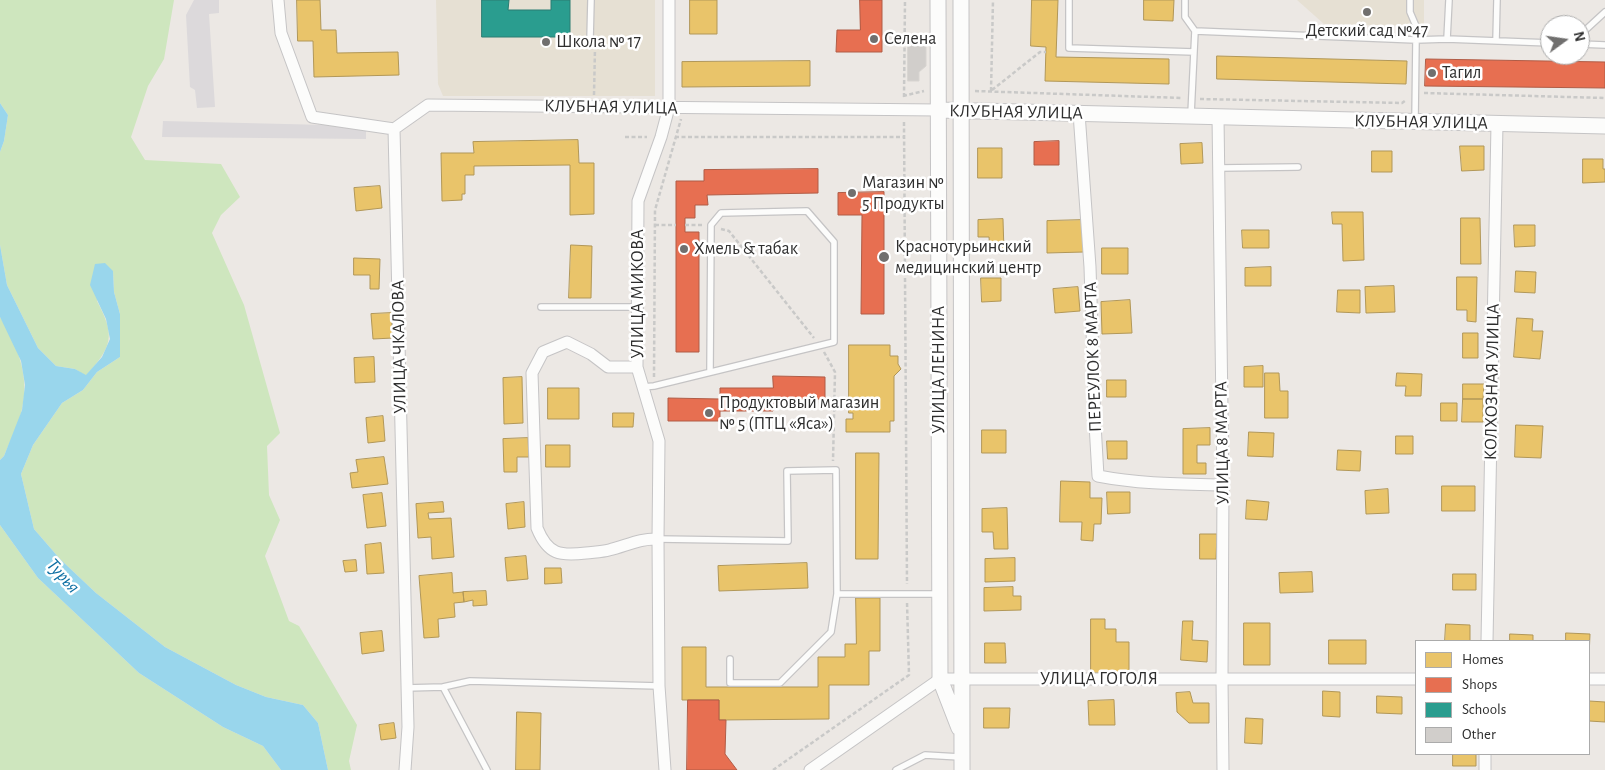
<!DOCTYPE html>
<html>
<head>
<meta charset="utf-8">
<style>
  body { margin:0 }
  #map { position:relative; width:1605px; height:770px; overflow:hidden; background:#ece8e4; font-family:"Alegreya Sans",sans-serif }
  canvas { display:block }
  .legend { position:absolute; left:1415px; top:640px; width:175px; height:115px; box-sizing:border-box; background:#fff; border:1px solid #ababab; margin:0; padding:6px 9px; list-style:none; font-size:15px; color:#2e2e2e }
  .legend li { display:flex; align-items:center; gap:10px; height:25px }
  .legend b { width:25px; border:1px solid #ababab }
  .north { position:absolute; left:1540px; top:15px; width:50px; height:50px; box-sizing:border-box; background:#fff; border:1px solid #ababab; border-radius:50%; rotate:76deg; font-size:14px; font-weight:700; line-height:20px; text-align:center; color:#2e2e2e }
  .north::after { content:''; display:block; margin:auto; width:18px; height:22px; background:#706f6e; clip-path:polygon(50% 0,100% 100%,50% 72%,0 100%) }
</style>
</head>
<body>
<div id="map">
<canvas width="1605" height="770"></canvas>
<ul class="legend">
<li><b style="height:14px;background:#e9c46a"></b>Homes</li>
<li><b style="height:14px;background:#e76f51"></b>Shops</li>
<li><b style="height:14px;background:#2a9d8f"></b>Schools</li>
<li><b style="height:14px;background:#d1cecb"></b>Other</li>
</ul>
<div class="north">N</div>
</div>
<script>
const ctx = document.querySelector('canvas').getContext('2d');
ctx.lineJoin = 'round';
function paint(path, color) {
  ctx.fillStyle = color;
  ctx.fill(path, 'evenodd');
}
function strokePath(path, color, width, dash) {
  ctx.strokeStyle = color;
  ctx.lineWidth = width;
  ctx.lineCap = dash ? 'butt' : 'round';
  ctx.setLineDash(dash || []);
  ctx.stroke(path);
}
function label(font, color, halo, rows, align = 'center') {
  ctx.font = font + ' "Alegreya Sans",sans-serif';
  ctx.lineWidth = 5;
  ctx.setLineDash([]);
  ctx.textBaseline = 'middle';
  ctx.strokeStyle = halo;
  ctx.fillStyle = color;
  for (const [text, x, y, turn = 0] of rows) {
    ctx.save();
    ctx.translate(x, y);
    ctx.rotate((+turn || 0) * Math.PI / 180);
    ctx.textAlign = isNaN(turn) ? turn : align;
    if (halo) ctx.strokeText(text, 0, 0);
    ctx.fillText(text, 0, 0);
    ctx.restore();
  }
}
paint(new Path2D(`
  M194,0H219V13L209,14L215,107L197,108L195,90L190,87L186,15Z
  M163,121L326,125L366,127V139L162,137Z`), '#dcd9db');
paint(new Path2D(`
  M436,0H655V96H443L438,84Z
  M1297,0H1424V26L1324,24Z`), '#e6e0d3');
paint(new Path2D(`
  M0,0H174L164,59L148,86L131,137L145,160L221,164L240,197L221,215L212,233L244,305L280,433L267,446L269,495L280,520L265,556L289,621L299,626L357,725L349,761L351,770H328L318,723L303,705L266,697L236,685L165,647L96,593L60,559L34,529L21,474L33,445L62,403L83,390L97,372L120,357V314L114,292L113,271L97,301C116,337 112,346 86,376L75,369L56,366L38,348L7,285L0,245V152L4,141L8,115L0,103Z
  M0,317C17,344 30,376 22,409C19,425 10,441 4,456L0,460Z
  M0,525L38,578L139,673L223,727L263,746L281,770H0Z`), '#cee6be');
paint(new Path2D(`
  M0,103L8,115L4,141L0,152Z
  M0,245L7,285L38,348L56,366L75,369L86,375L102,357L110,339L106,319L90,285L95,264L105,263L113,271L114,292L120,314V357L97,372L83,390L62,403L33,445L21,474L34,529L60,559L96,593L165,647L236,685L266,697L303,705L318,723L328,770H281L263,746L223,727L139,673L38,578L0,525V460L4,456L22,410L25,385L21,361L0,317Z`), '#99d6ec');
const homes = new Path2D(`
  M297,0H320L321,30H336L337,53L398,52L399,75L314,77L313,41H298Z
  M690,0H717V34H690Z
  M1032,0H1058L1056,57L1169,59V84L1045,81L1046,47L1031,46Z
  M1144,0H1174L1173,21L1144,20Z
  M1217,56L1407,61L1406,84L1217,79Z
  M810,61V86L682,87V62Z
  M578,140L579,163H594V214L570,215V165L474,166V175H465V194H462V200L442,201L441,153H474L473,142Z
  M1202,143L1203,163L1181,164L1180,144Z
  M1460,146H1484V170L1462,171Z
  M978,148H1002V178H978Z
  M1372,151H1392V172H1372Z
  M1583,159H1603V169H1605V182L1583,183Z
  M380,186L382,208L356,211L354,188Z
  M1332,212H1363L1364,260L1343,261L1342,224H1333Z
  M1461,218H1480L1481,264H1461Z
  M1003,219L1004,252H990L989,237H978V220Z
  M1083,220L1084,252L1047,253V221Z
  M1514,225H1535V246L1515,247Z
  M1242,230H1269V248H1243Z
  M571,245L592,246L591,298H569Z
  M1102,248H1128V274H1102Z
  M354,258L380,259L379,289H370V275H354Z
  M1271,267V286H1245V268Z
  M1516,271L1536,272L1535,293L1515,292Z
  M1457,277H1477L1476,322L1467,321V310H1457Z
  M981,278H1001V301L982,302Z
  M1394,286L1395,312L1366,313L1365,287Z
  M1078,287L1080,311L1055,313L1053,289Z
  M1338,290H1360V313L1337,312Z
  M1130,300L1132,333L1102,334L1101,302Z
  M391,313L393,338L373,339L371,314Z
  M1517,318L1533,319L1532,331H1543L1540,359L1514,357Z
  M1463,333H1478V358H1463Z
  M849,345H890V356H898V364L901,369L894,376V421H890V432H846V419H853V413H849Z
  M374,357L375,382L355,383L354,358Z
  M1263,366V387H1244V367Z
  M1265,373H1279L1280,391H1288V418H1265Z
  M1397,373L1422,374L1421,396H1405L1406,386H1396Z
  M522,377L523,423L504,424L503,378Z
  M1107,380H1126V397H1107Z
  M1463,384H1484L1483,399H1463Z
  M548,388H579V419H548Z
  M1463,399H1483V422H1462Z
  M1441,403H1457V421H1441Z
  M613,413H634L633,427H613Z
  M383,416L385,441L368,443L366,418Z
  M1516,425L1543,426L1541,458L1515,457Z
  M1210,428V445H1197V463H1206V474H1183V429Z
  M982,430H1006V453H982Z
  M1249,432L1274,433L1273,457L1248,456Z
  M1396,436H1413V454H1396Z
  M528,438L529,457H517V472H504L503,439Z
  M1107,441H1127V459H1108Z
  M546,445H570V467H546Z
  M1338,450L1361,451L1360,471L1337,470Z
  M856,453H879L878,559H856Z
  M384,457L388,484L352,488L350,473L358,472L356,460Z
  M1061,481L1090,482V498H1102L1101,524H1094L1093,541L1081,540L1082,522H1060Z
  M1442,486H1475V511H1442Z
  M1388,489L1389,513L1366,514L1365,491Z
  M1107,492H1130V513L1108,514Z
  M382,493L386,526L367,528L363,495Z
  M1247,500L1269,502L1267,520L1246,519Z
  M443,502L444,512L428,513L429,519L451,518L454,557L432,559L431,537L418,538L416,504Z
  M524,502L525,527L508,529L506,504Z
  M1007,508L1008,549H994L993,532H982V509Z
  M1200,534H1217L1216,559H1200Z
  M381,543L384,573L367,574L365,545Z
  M526,556L528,579L507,581L505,558Z
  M1015,558V581L985,582V559Z
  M356,560L357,571L345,572L343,561Z
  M807,563L808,588L719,591L718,566Z
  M545,568H561L562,583L545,584Z
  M1312,572L1313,592L1280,593L1279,573Z
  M452,573L453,593L463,592L464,602L454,603L455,617L438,619L439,637L424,638L419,576Z
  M1453,574H1476V590H1453Z
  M1013,587V596H1021V610L984,611V588Z
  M486,591L487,605L473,606V600L464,602L463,592Z
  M856,598H880V651H869V685H829V719L719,720V700H682V647H706V687H818V657H845V644H856Z
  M1091,619H1105V629H1116V642H1129V673H1091Z
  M1183,621H1193L1192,640L1208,641L1207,662L1181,660Z
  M1244,623H1270V665H1244Z
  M1446,624L1470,625V641H1445Z
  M382,631L384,651L362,654L360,633Z
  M1566,633L1590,634L1589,657V641H1566Z
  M1510,634L1533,635V641H1510Z
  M1329,640H1366V664H1329Z
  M985,643H1005L1006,663H985Z
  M1323,691L1340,692V717L1323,716Z
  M1190,692L1193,703H1209V723H1189L1177,712L1176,693Z
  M1377,696L1402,697V714L1377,713Z
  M1114,700L1115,725H1089L1088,701Z
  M1589,701L1605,702V722L1589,721Z
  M984,708H1010L1009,728H984Z
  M517,712L541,713L540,770H516Z
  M1246,718L1263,719L1262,744L1245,743Z
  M394,723L396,738L381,740L379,725Z
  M1453,754H1476V766H1453Z`);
paint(homes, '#e9c46a');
strokePath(homes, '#b19758', 1);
const shops = new Path2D(`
  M860,0H882V52H836L837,30H860Z
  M1426,59L1605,62V88L1425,86Z
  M1059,141V165H1034V142Z
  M818,169V193L707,195L708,205H695V218H685V232H699V352H676V181H704V170Z
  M884,192V314H861L862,215H838V193Z
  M773,376L825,377V399H773V411H720V421H668V398L720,399V388H773Z
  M688,700H719V720H726L725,754L737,770H687Z`);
paint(shops, '#e76f51');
strokePath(shops, '#b05c46', 1);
const schools = new Path2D(`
  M482,0H509L508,10H551V0H570V37H482Z`);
paint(schools, '#2a9d8f');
strokePath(schools, '#2b7c72', 1);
const building = new Path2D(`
  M908,45H926V66L919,72V81H908Z`);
paint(building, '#d1cecb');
strokePath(building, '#d7d4d0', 1);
const lane = new Path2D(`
  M1069,0V48L1194,52
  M1185,0V17L1195,31
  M1580,35L1605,12
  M1447,39L1449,0
  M590,40L591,0
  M1496,41L1497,0
  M1580,44L1605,45
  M1191,114L1195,31L1416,40V26L1410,12V0
  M1415,120L1416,40L1447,39L1550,43
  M1219,168L1298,167
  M541,307H638
  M643,387L654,386L834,342V242L807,211L721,213L711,225L710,372
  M658,539L788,541L787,471L836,470L837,594
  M730,659V683H780L831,632L837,594H938
  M443,687L470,681L659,686
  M406,688L443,687L487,770
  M896,770L925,755L960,757`);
const street = new Path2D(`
  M278,0L281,33L312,117L394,129
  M1079,113L1090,267L1095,424L1098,476C1139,484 1181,484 1223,485
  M1218,117L1223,485L1222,679L1223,770
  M394,129L408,727L405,770
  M394,129L428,105L938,110
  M637,367H608L591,354L567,342L543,352L532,373L537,528C548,555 560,556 586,553C594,552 602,552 609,550C626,546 640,538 658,539
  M1487,641L1497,124
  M1589,679H1605
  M665,770L659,686L658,539L659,441L637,367L638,201L661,137L669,107V0
  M810,770L940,679H1416
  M1485,770V754`);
const secondary = new Path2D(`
  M938,0L940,679L959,728
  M961,0L962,770
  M938,110L1605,126`);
strokePath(lane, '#c5c4c5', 8);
strokePath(street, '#c5c4c5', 13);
strokePath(secondary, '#c5c4c5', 17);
strokePath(new Path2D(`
  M992,90L1040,52H1046
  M975,91L1182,98
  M991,91L993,0
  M1424,93L1605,98
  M594,95L595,48
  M903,96L924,91
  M904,97L905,0
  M1200,99L1402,103L1406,100
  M904,122L907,584
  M625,137H647
  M675,137H904
  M655,225H676
  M685,225H703
  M721,229L729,231L814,338
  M824,352L835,372L833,461
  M654,377L655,210L681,119
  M773,770L909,675L907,602`), '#c9c9c8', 2.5, [4, 2.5]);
strokePath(lane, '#fcfcfb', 5.5);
strokePath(street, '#fcfcfb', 11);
strokePath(secondary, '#fcfcfb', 15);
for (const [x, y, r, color] of [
  [1367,12,5,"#706f6e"],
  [874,39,5,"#706f6e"],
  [546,42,5,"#706f6e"],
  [1432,73,5,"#706f6e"],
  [852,193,5,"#706f6e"],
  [684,249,5,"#706f6e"],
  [884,257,6,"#706f6e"],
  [709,413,5,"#706f6e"]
]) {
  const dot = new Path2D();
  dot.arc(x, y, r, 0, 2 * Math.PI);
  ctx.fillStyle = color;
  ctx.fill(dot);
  strokePath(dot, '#fff', 2);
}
label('18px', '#2e2e2e', '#fff', [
  ["Детский сад №47",1367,31,"center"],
  ["Селена",884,39],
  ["Школа № 17",556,42],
  ["Тагил",1442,73],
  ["Магазин №",862,183],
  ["5 Продукты",862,204],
  ["Краснотурьинский",895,247],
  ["медицинский центр",895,268],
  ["Хмель & табак",694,249],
  ["Продуктовый магазин",719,403],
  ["№ 5 (ПТЦ «Яса»)",719,424]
], 'left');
label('18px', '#2e2e2e', '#fff', [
  ["КЛУБНАЯ УЛИЦА",611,107,1],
  ["КЛУБНАЯ УЛИЦА",1016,112,1],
  ["КЛУБНАЯ УЛИЦА",1421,122,1],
  ["УЛИЦА МИКОВА",638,294,-90],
  ["УЛИЦА ЧКАЛОВА",399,347,-91],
  ["ПЕРЕУЛОК 8 МАРТА",1093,357,-92],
  ["УЛИЦА ЛЕНИНА",939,370,-90],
  ["КОЛХОЗНАЯ УЛИЦА",1492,382,-89],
  ["УЛИЦА 8 МАРТА",1222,443,-91],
  ["УЛИЦА ГОГОЛЯ",1099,679]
]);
label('italic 19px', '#0d6fa3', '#fff', [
  ["Турья",63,576,48]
]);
</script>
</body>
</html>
